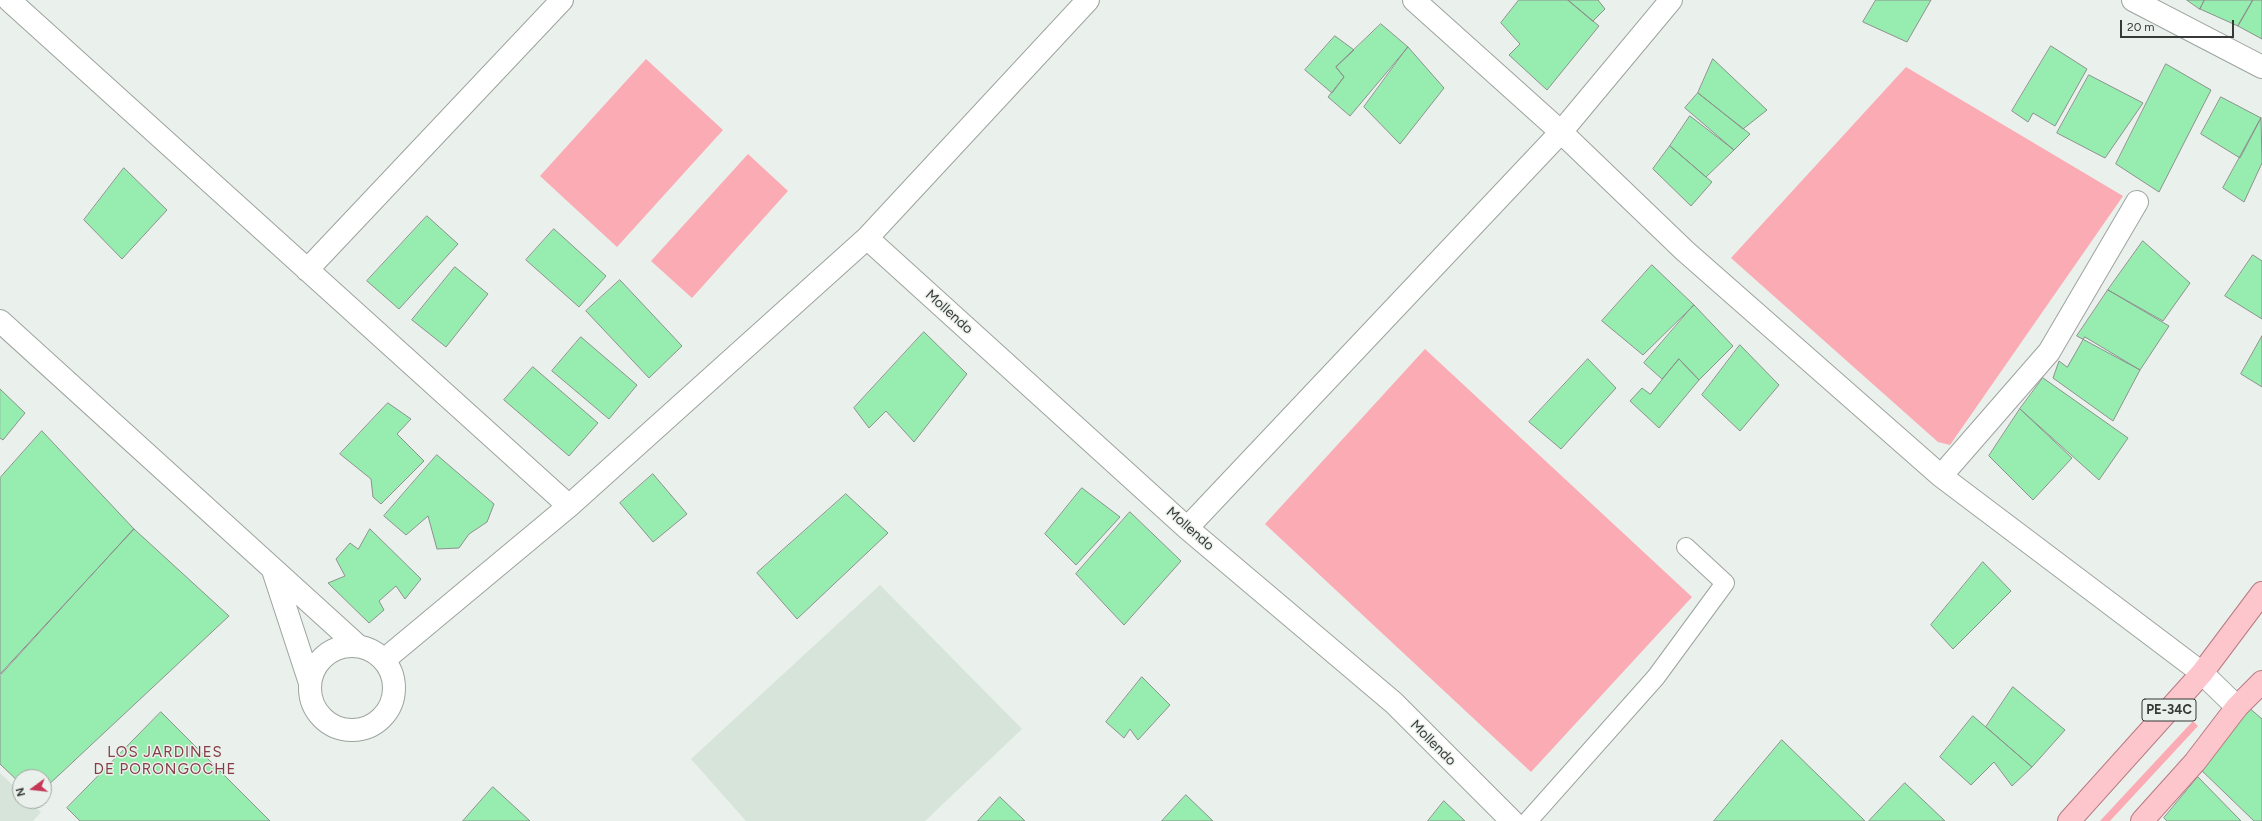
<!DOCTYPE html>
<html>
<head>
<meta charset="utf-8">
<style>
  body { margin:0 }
  #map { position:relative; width:2262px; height:821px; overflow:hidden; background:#eaf0eb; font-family:Figtree,sans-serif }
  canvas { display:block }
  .north { position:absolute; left:12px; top:769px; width:40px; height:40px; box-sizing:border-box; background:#eaf0eb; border:1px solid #a2a7a3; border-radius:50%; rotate:255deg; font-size:11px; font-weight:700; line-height:16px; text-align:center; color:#363937 }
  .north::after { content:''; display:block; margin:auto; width:14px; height:18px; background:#c53657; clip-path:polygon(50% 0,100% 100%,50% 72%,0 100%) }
  .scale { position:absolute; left:2120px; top:20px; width:114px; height:18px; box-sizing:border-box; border:2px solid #363937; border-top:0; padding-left:5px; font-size:12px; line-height:14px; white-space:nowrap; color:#363937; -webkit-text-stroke:3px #eaf0eb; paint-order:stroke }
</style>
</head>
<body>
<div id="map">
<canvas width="2262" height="821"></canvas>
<div class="north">N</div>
<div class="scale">20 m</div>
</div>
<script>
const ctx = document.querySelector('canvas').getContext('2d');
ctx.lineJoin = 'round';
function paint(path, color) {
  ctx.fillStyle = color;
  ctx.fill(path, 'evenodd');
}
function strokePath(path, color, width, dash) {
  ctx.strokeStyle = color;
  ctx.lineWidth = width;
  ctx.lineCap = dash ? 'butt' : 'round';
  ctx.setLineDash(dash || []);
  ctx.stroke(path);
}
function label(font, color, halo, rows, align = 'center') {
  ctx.font = font + ' Figtree,sans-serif';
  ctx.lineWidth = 3;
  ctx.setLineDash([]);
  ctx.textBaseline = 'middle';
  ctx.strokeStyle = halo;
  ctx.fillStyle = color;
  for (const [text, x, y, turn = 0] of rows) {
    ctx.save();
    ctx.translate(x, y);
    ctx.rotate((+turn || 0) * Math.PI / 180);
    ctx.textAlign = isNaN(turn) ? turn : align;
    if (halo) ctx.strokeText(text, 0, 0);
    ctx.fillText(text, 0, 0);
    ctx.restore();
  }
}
paint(new Path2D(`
  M880,585L1022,729L925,821H746L691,759Z
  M0,773L20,792V801H30L41,812L33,821H0Z`), '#d7e4da');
paint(new Path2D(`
  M646,59L723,130L617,247L540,176Z
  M1906,67L2123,196L1950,445L1938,442L1731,258Z
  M748,154L788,191L692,298L651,261Z
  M1425,349L1692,597L1531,772L1265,524Z
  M2193,721L2198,726L2110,821H2100Z`), '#fbabb4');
const building = new Path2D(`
  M1519,0H1568L1599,26L1547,90L1509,55L1520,44L1501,23Z
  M1568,0H1598L1605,9L1593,21Z
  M1876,0H1931L1907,42L1863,22Z
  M2187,0H2204L2200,9Z
  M2205,0H2253L2238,26L2200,9Z
  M2253,0H2262V39L2238,26Z
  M1381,24L1408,47L1350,116L1328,97L1344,77L1336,67Z
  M1335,36L1354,50L1336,67L1344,77L1332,93L1305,70Z
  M2051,46L2087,69L2055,126L2033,113L2028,122L2012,111Z
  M1408,47L1444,88L1400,144L1364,107Z
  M1713,59L1767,110L1743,129L1698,93Z
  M2166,64L2211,90L2159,192L2116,164Z
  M2089,75L2143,103L2105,158L2057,133Z
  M1698,93L1750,134L1734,150L1685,108Z
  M2221,97L2261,118L2240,158L2201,134Z
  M1690,116L1734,150L1706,177L1670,146Z
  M2261,118L2262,163L2244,202L2223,188Z
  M1670,146L1712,182L1691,206L1653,169Z
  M124,168L167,210L122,259L84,220Z
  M427,216L458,244L399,309L367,281Z
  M554,229L606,276L579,307L526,260Z
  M2143,241L2190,283L2163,321L2108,290Z
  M2253,255L2262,261V319L2225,296Z
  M1652,265L1694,305L1643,355L1602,321Z
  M455,267L488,294L446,347L412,320Z
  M620,280L682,346L649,378L586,311Z
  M2108,290L2169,326L2140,370L2077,336Z
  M1694,305L1733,346L1699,380L1679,359L1662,379L1644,363Z
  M924,332L967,374L914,442L886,411L869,428L854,408Z
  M2262,336V387L2241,374Z
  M581,337L637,385L609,419L552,371Z
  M2085,337L2140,370L2113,421L2053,378L2059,361L2067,367Z
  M1740,345L1779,385L1740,431L1702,395Z
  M1588,359L1616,388L1561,449L1529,422Z
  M1679,359L1699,380L1659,428L1630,401L1642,388L1650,394Z
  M533,367L598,423L569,456L504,400Z
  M2043,378L2128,438L2099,480L2020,409Z
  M0,389L25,413L3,440L0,438Z
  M388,403L411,419L397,434L424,461L381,504L373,497L371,479L340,454Z
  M2020,409L2072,458L2033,500L1989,456Z
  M42,431L134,529L0,674V478Z
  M437,455L494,504L487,522L469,534L459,548L437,549L428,516L406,535L384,516Z
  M653,474L687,514L653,542L620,503Z
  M1082,488L1120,517L1076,565L1045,534Z
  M846,494L888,533L797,619L757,573Z
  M1130,512L1181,561L1124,625L1076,574Z
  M134,529L229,616L44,789V777H20V783L0,764V676Z
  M370,529L421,579L405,599L396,586L379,601L384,610L369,623L328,583L345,576L336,559L350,543L358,549Z
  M1983,562L2011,591L1953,649L1931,625Z
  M1142,677L1170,705L1138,740L1130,729L1124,738L1106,722Z
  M2013,687L2065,730L2032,767L1986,727Z
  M2247,706L2262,719V821H2254L2197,766Z
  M161,712L270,821H80L67,808Z
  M1973,716L2032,767L2012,786L1994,762L1971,785L1940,757Z
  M1782,740L1865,821H1714Z
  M2198,777L2241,821H2167L2164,818Z
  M1905,783L1945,821H1869Z
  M493,787L530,821H463Z
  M1186,795L1213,821H1162Z
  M1000,797L1025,821H978Z
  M1444,801L1465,821H1428Z`);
paint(building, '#97edaf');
strokePath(building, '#8b918d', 1);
const service = new Path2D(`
  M1528,821L1656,677L1725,583L1686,547`);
const minor = new Path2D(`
  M9,0L569,506
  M1414,0L1561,132L1685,251L1941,476L2202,673L2237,707
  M2133,0L2262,67
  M867,238L1187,528L1394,703L1512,821
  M307,270L562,0
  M0,321L358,646
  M1941,476L2049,352L2137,202
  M1187,528L1561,132L1671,0
  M273,570L310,683
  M310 688a42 42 0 1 1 84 0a42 42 0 1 1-84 0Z
  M384,660L569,506L867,238L1088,0`);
const primary = new Path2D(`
  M2069,821L2202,673L2262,593
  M2142,821L2195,762L2237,707L2262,682`);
strokePath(service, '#9da39e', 20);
strokePath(minor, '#9da39e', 24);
strokePath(primary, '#b77b82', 24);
strokePath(service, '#fff', 18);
strokePath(minor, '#fff', 22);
strokePath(primary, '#fdc5cc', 22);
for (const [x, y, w] of [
  [2169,710,54]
]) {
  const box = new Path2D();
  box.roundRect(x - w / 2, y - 11, w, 22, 3);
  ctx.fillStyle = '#eaf0eb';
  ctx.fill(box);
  strokePath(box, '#363937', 1);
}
label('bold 13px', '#363937', null, [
  ["PE-34C",2169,710]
]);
label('14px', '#363937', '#eaf0eb', [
  ["Mollendo",949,312,42],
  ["Mollendo",1190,529,41],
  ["Mollendo",1433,743,45]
]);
ctx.letterSpacing = '1px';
label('15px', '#853c48', '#eaf0eb', [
  ["LOS JARDINES",165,753],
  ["DE PORONGOCHE",165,770]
]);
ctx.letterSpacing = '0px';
</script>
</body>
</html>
